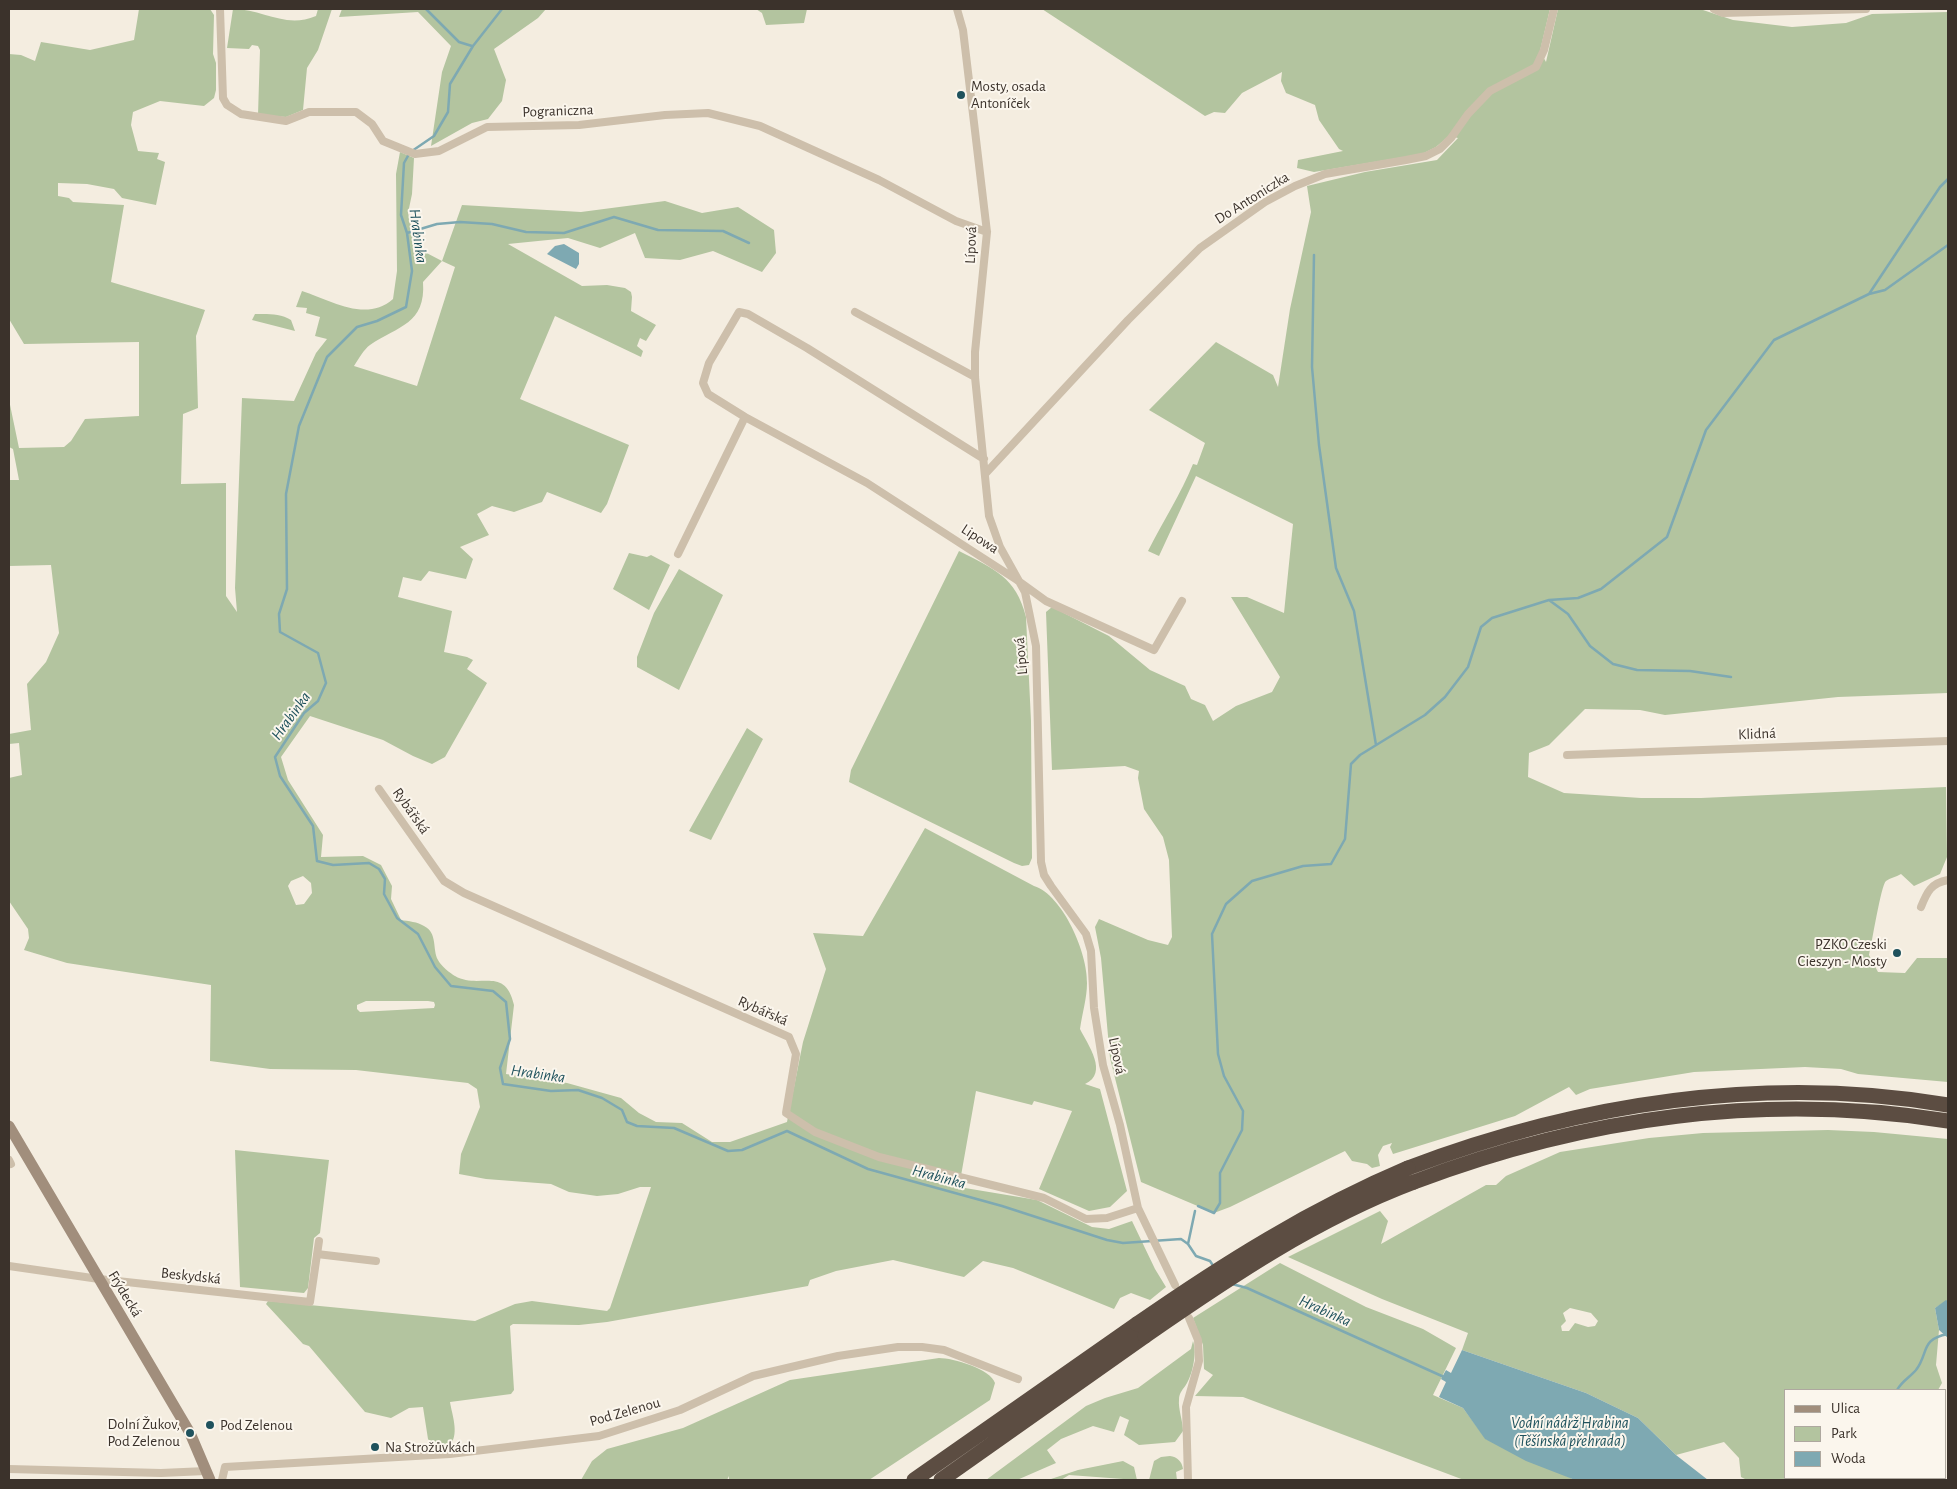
<!DOCTYPE html>
<html>
<head>
<meta charset="utf-8">
<style>
  body { margin:0 }
  #map { position:relative; width:1957px; height:1489px; overflow:hidden; background:#f4ede0; font-family:"Alegreya Sans",sans-serif }
  canvas { display:block }
  .frame { position:absolute; inset:0; border:10px solid #3b322b; pointer-events:none }
  .legend { position:absolute; left:1784px; top:1389px; width:162px; height:90px; box-sizing:border-box; background:#fbf6ed; border:1px solid #aea89f; margin:0; padding:6px 9px; list-style:none; font-size:15px; color:#3b322b }
  .legend li { display:flex; align-items:center; gap:10px; height:25px }
  .legend b { width:25px; border:1px solid #aea89f }
</style>
</head>
<body>
<div id="map">
<canvas width="1957" height="1489"></canvas>
<div class="frame"></div>
<ul class="legend">
<li><b style="height:6px;background:#a18e7c"></b>Ulica</li>
<li><b style="height:14px;background:#b3c49f"></b>Park</li>
<li><b style="height:14px;background:#7ea9b2"></b>Woda</li>
</ul>
</div>
<script>
const ctx = document.querySelector('canvas').getContext('2d');
ctx.lineJoin = 'round';
function paint(path, color) {
  ctx.fillStyle = color;
  ctx.fill(path, 'evenodd');
}
function strokePath(path, color, width, dash) {
  ctx.strokeStyle = color;
  ctx.lineWidth = width;
  ctx.lineCap = dash ? 'butt' : 'round';
  ctx.setLineDash(dash || []);
  ctx.stroke(path);
}
function label(font, color, halo, rows, align = 'center') {
  ctx.font = font + ' "Alegreya Sans",sans-serif';
  ctx.lineWidth = 4;
  ctx.setLineDash([]);
  ctx.textBaseline = 'middle';
  ctx.strokeStyle = halo;
  ctx.fillStyle = color;
  for (const [text, x, y, turn = 0] of rows) {
    ctx.save();
    ctx.translate(x, y);
    ctx.rotate((+turn || 0) * Math.PI / 180);
    ctx.textAlign = isNaN(turn) ? turn : align;
    if (halo) ctx.strokeText(text, 0, 0);
    ctx.fillText(text, 0, 0);
    ctx.restore();
  }
}
paint(new Path2D(`
  M139,9H210L214,15L213,54L216,63V90L214,98L204,106L160,101L133,112L131,125L138,151L159,153L157,159L165,162L156,205L122,198L114,189L87,184L58,183V196L69,198L73,202L124,205L111,282L205,310L196,336L198,408L183,414L181,484L226,483V596L237,612L235,588L242,398L294,401L316,353L327,339L315,336L320,317L306,313L307,308L296,307L302,291C330,300 366,323 393,299L397,271L396,174L400,152L414,158L412,194L408,213L417,248L442,261L462,205L581,212L665,201L702,213L738,207L774,230L776,253L762,272L713,251L680,260L645,258L635,233L600,248L568,238L508,244L582,286L607,285L625,288L631,292L632,297L631,311L656,325L646,341L640,338L637,346L643,351L641,357L555,316L520,399L629,445L607,504L601,513L547,492L542,502L514,512L492,506L477,514L489,535L460,547L473,559L466,579L429,571L421,581L403,577L398,597L452,611L444,652L467,657L473,660L467,669L487,683L445,757L432,764L413,756L383,740L310,716L281,757L288,780L323,835L321,857L363,856L381,865L392,886L391,899L401,920C408,921 418,922 424,926C438,933 432,949 438,960C440,965 451,974 455,976C479,990 505,965 514,1005L506,1074L567,1083L621,1098L639,1113L656,1122L682,1123L712,1142H730L787,1122L803,1042L826,969L813,933L863,936L925,828L1034,886C1063,895 1088,954 1087,983C1087,998 1082,1014 1080,1029C1088,1045 1109,1073 1085,1084L1100,1089L1127,1191L1110,1207L1089,1211L1039,1189L1072,1111L1034,1101L1032,1105L976,1091L959,1187L1037,1200L1092,1227L1109,1229L1132,1221L1155,1269L1166,1287L1150,1300L1131,1293L1120,1298L1114,1309L1013,1268L983,1261L964,1277L893,1260L836,1271L810,1280L808,1286L607,1322L579,1325L513,1324L510,1326L514,1390L511,1394L450,1402C452,1415 459,1432 451,1444L434,1447L428,1439L423,1407L409,1408L391,1418L365,1412L309,1346L303,1344L266,1304L268,1301L475,1321L515,1304L532,1301L607,1311L610,1308L651,1187H640L618,1194L597,1196L569,1192L551,1184L486,1179L459,1174L461,1154L480,1107L477,1089L468,1083L356,1070L270,1069L210,1061L211,985L67,963L24,950L29,938L28,929L9,901V778L22,775L19,743L9,744V734L31,730L27,684L46,662L59,633L51,565L9,566V480H19L13,449L9,447V400L19,448L64,447L71,441L85,419L139,416V342L24,344L9,319V54L21,55L35,61L41,42L90,50L134,40ZM442,261L455,267L417,386L354,366C358,360 364,349 370,345C398,326 426,324 423,282ZM303,876L311,883L312,893L304,904L296,905L288,886L291,881ZM366,1001H428L434,1002L435,1005L434,1008L360,1012L357,1009V1005Z
  M233,9C263,9 285,29 316,16L318,9H332L318,50L307,68L303,110L286,117L258,115L260,50L258,46L252,45L249,49L227,48Z
  M342,9H546L538,18L494,49L506,80L502,101L488,119L472,123L431,146L442,72L451,46L418,12L339,17Z
  M756,9H807L804,23L766,25L762,13Z
  M1042,9H1550L1540,51L1546,62L1558,9H1700L1733,20L1792,27L1846,23L1872,14L1948,12V693L1838,697L1665,715L1640,710L1585,709L1549,745L1529,753L1528,777L1564,793L1641,798H1701L1946,787L1947,857L1940,874L1914,886L1901,874C1896,877 1890,878 1886,881C1881,885 1872,943 1869,955L1878,972L1905,973L1917,958H1948V1082L1858,1074L1841,1069L1805,1067L1694,1072L1590,1089L1576,1095L1569,1087L1515,1116L1393,1154L1390,1147L1392,1143L1383,1146L1378,1155L1380,1166L1372,1168L1367,1164L1352,1161L1345,1151L1230,1207L1214,1213L1141,1182L1110,1058L1101,958L1095,927L1099,919L1148,940L1168,945L1172,937L1169,860L1163,837L1144,809L1138,778L1139,771L1125,766L1052,770L1046,612L1052,607L1109,636L1150,670L1185,686L1191,699L1205,705L1213,721L1236,706L1272,692L1280,677L1231,597H1247L1284,613L1293,524L1196,476L1159,556L1148,551C1163,521 1181,494 1193,464L1197,465L1205,443L1149,410L1216,342L1273,375L1278,387L1290,309L1311,212L1307,186L1365,172L1437,160L1458,138L1449,136L1436,147L1422,154L1314,172L1297,168L1298,160L1343,151L1339,149L1319,120L1315,105L1286,93L1281,81L1282,72L1242,93L1225,113L1214,112L1205,116Z
  M255,314C267,314 280,313 291,320L295,331L252,320Z
  M959,551C994,569 1016,577 1026,617L1031,721L1032,858L1029,865L1022,866L1014,863L849,782L851,770Z
  M629,553L647,557L651,555L670,565L649,610L613,589Z
  M679,569L723,595L679,690L637,667V657L654,613Z
  M747,728L763,739L711,840L689,831Z
  M1828,1130L1874,1132L1948,1139V1300L1935,1308L1939,1330L1936,1365L1942,1383L1938,1390H1786V1478H1908L1907,1480H1747L1741,1477L1739,1458L1724,1442L1676,1455L1638,1418L1586,1393L1462,1350L1468,1333L1382,1299L1288,1257L1380,1211L1388,1221L1381,1244L1486,1185H1496L1506,1176L1560,1152L1649,1138L1703,1133ZM1570,1308L1591,1313L1598,1321L1595,1326L1588,1327L1575,1323L1569,1331H1562L1561,1326L1566,1321L1563,1313Z
  M235,1150L329,1160L320,1233L314,1238L308,1288L304,1293L240,1287Z
  M1280,1263L1366,1307L1423,1329L1456,1348L1433,1395L1463,1408L1486,1439L1575,1480H1464L1243,1397L1195,1396L1213,1375L1204,1369L1203,1345L1193,1318Z
  M1193,1341C1197,1352 1193,1373 1187,1383C1183,1390 1179,1392 1179,1400C1178,1408 1183,1422 1183,1431L1175,1442L1139,1445L1124,1435L1129,1420L1120,1416L1114,1432L1093,1426L1061,1439L1047,1450L1056,1463L1017,1480H986L1086,1406L1105,1398L1138,1388L1191,1349Z
  M939,1358C953,1358 991,1369 995,1383L990,1400L869,1480H729V1476L727,1480H581L592,1461L607,1449L683,1428L790,1380Z
  M1170,1456C1177,1457 1182,1461 1183,1469L1176,1472L1177,1480H1149L1154,1461L1161,1457Z
  M1123,1461L1134,1467L1137,1480L1069,1475L1061,1480H1048L1078,1470Z`), '#b3c49f');
paint(new Path2D(`
  M564,244L579,253V264L576,269L547,254L555,246Z
  M1946,1300L1948,1301V1338L1939,1330L1935,1308Z
  M1462,1350L1586,1393L1638,1418L1676,1455L1708,1480H1575L1526,1461L1485,1439L1463,1408L1439,1397L1446,1382L1441,1379L1446,1370L1451,1373Z`), '#7ea9b2');
strokePath(new Path2D(`
  M426,9L459,42L472,46
  M412,151L434,136L448,112L450,84L473,46L502,9
  M409,154L404,163L401,215L407,233L412,271L406,307L377,321L357,327L327,357L299,426L286,494L287,589L279,614L280,632L318,653L326,683L318,701L304,713L275,757L280,776L313,826L317,861L333,865L369,863L379,869L385,879L384,894L397,918L418,934L435,967L451,986L493,991L506,1002L510,1039L500,1068L503,1084L551,1091L578,1090L602,1098L622,1110L627,1122L637,1126L674,1128L728,1151L742,1150L787,1131L868,1169L1002,1206L1107,1240L1123,1243L1181,1239L1188,1244L1196,1256L1210,1261L1214,1267
  M407,233L437,224L460,222L492,224L526,232L564,233L614,217L658,230L723,231L749,243
  M1314,255L1312,367L1319,445L1336,568L1354,611L1376,745
  M1869,294L1940,187L1948,179
  M1549,600L1568,614L1590,646L1613,664L1637,670L1690,671L1731,677
  M1198,1206L1214,1213L1220,1203V1173L1242,1130L1243,1111L1224,1076L1218,1054L1212,934L1226,904L1252,881L1303,866L1331,864L1345,839L1351,764L1360,755L1425,715L1445,697L1468,667L1481,627L1492,618L1549,600L1578,598L1601,589L1667,537L1706,430L1774,340L1869,294L1885,290L1948,245
  M1188,1244L1195,1211
  M1232,1284L1247,1288L1444,1377
  M1897,1390C1902,1381 1910,1377 1916,1370C1929,1353 1920,1339 1948,1334
  M1853,1480L1855,1478`), '#7ea9b2', 2.5);
strokePath(new Path2D(`
  M220,9L223,98L227,105L241,114L286,121L309,112H356L372,124L383,141L415,154L439,151L487,127L579,125L665,115L708,113L760,126L879,180L956,221L987,232
  M957,9L963,30L987,232L975,352V377L989,516L1000,547L1025,592L1036,646L1041,862L1044,875L1051,886L1086,934L1091,951L1094,1008L1103,1065L1120,1125L1138,1208L1175,1285
  M1714,9L1723,13L1866,9
  M855,312L975,377
  M984,459L807,348L748,314L739,312L709,363L703,383L708,394L745,417L867,483L1017,580L1046,601L1154,650L1182,601
  M985,474L1128,320L1200,248L1265,202L1295,186L1325,174L1406,160L1426,156L1440,149L1451,138L1468,114L1490,91L1536,67L1544,50L1554,9
  M678,554L745,417
  M1567,755L1948,741
  M379,789L444,881L464,893L789,1037L796,1054L786,1113L815,1132L879,1157L1044,1198L1086,1219L1107,1218L1138,1208
  M1921,907C1927,892 1931,883 1948,880
  M9,1160L11,1164
  M317,1254L376,1261
  M9,1266L99,1279L310,1302L319,1241
  M9,1469L161,1473L206,1471
  M222,1480L225,1467L450,1454L599,1436L680,1410L753,1376L838,1356L898,1347H922L944,1350L1018,1379
  M1188,1480L1186,1407L1199,1361L1198,1340L1189,1318`), '#cdbfab', 8);
strokePath(new Path2D(`
  M9,1126L190,1433L210,1480`), '#a18e7c', 11);
strokePath(new Path2D(`
  M1408,1168C1579,1103 1766,1074 1948,1105
  M1414,1182C1585,1117 1766,1092 1948,1121
  M914,1480L1137,1324
  M941,1480L1145,1336`), '#5c4d42', 15);
strokePath(new Path2D(`
  M1137,1324C1223,1264 1311,1209 1408,1168
  M1145,1336C1230,1277 1316,1219 1414,1182`), '#5c4d42', 15);
for (const [x, y, r, color] of [
  [961,95,5,"#1f525d"],
  [1897,953,5,"#1f525d"],
  [210,1425,5,"#1f525d"],
  [190,1433,5,"#1f525d"],
  [375,1447,5,"#1f525d"]
]) {
  const dot = new Path2D();
  dot.arc(x, y, r, 0, 2 * Math.PI);
  ctx.fillStyle = color;
  ctx.fill(dot);
  strokePath(dot, '#fbf6ed', 2);
}
label('15px', '#3b322b', '#fbf6ed', [
  ["Mosty, osada",971,86],
  ["Antoníček",971,103],
  ["PZKO Czeski",1887,944,"right"],
  ["Cieszyn - Mosty",1887,961,"right"],
  ["Dolní Žukov,",180,1424,"right"],
  ["Pod Zelenou",180,1441,"right"],
  ["Pod Zelenou",220,1425],
  ["Na Strožůvkách",385,1447]
], 'left');
label('15px', '#3b322b', '#fbf6ed', [
  ["Pograniczna",558,111,-2],
  ["Do Antoniczka",1252,198,-32],
  ["Lípová",971,245,-88],
  ["Lipowa",980,539,33],
  ["Lípová",1021,656,-95],
  ["Klidná",1757,734,-2],
  ["Rybářská",411,811,55],
  ["Rybářská",763,1011,24],
  ["Lípová",1117,1056,78],
  ["Beskydská",191,1276,6],
  ["Frýdecká",125,1294,59],
  ["Pod Zelenou",625,1412,-16]
]);
label('italic 16px', '#1f525d', '#fbf6ed', [
  ["Hrabinka",418,236,82],
  ["Hrabinka",291,716,-54],
  ["Hrabinka",538,1074,8],
  ["Hrabinka",939,1177,15],
  ["Hrabinka",1325,1311,24],
  ["Vodní nádrž Hrabina",1570,1423],
  ["(Těšínská přehrada)",1570,1441]
]);
</script>
</body>
</html>
